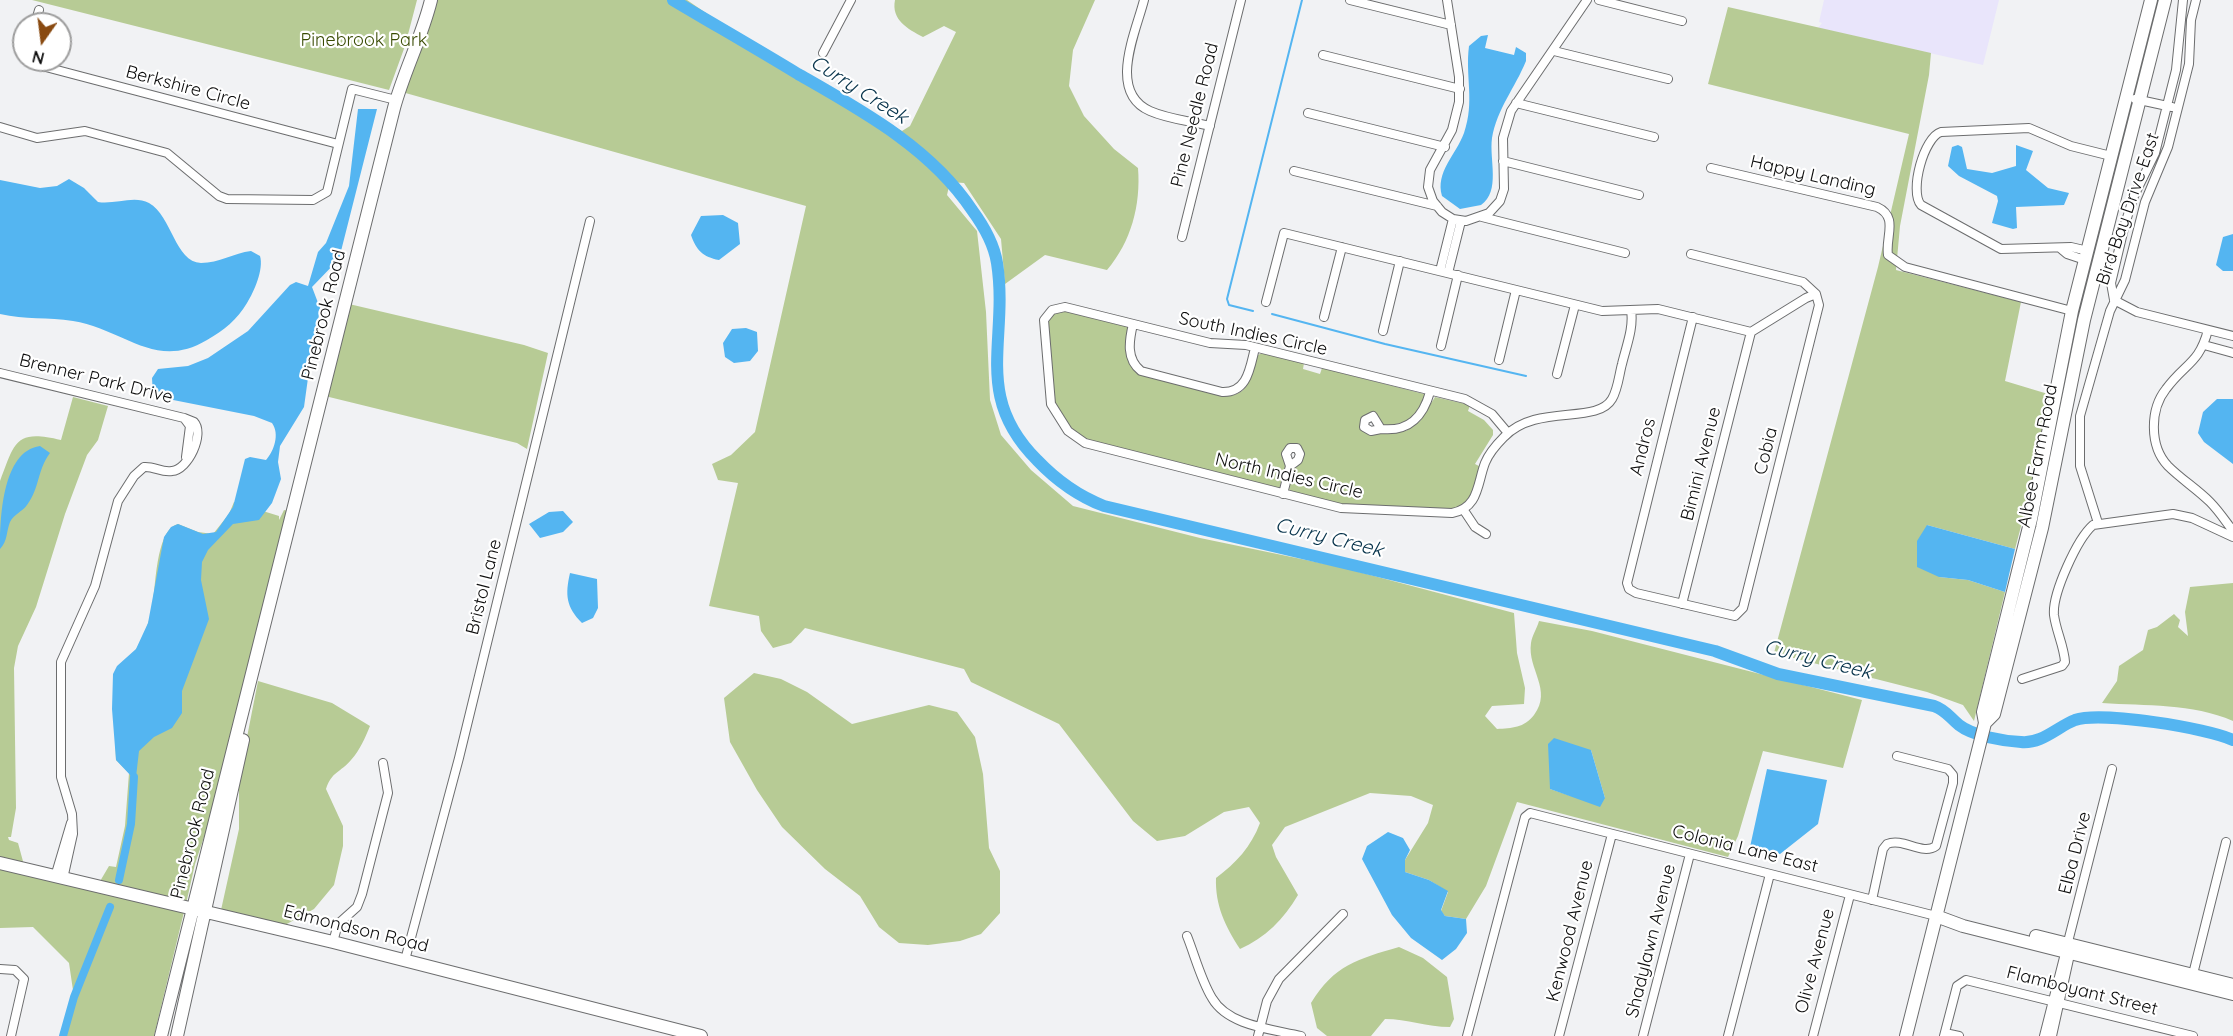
<!DOCTYPE html>
<html>
<head>
<meta charset="utf-8">
<style>
  body { margin:0 }
  #map { position:relative; width:2233px; height:1036px; overflow:hidden; background:#f1f2f4; font-family:Quicksand,sans-serif }
  canvas { display:block }
  .north { position:absolute; left:12px; top:12px; width:60px; height:60px; box-sizing:border-box; background:#fff; border:2px solid #9e9e9e; border-radius:50%; rotate:194deg; font-size:16px; font-weight:700; line-height:24px; text-align:center; color:#0d0d0d }
  .north::after { content:''; display:block; margin:auto; width:21px; height:27px; background:#894a11; clip-path:polygon(50% 0,100% 100%,50% 72%,0 100%) }
</style>
</head>
<body>
<div id="map">
<canvas width="2233" height="1036"></canvas>
<div class="north">N</div>
</div>
<script>
const ctx = document.querySelector('canvas').getContext('2d');
ctx.lineJoin = 'round';
function paint(path, color) {
  ctx.fillStyle = color;
  ctx.fill(path, 'evenodd');
}
function strokePath(path, color, width, dash) {
  ctx.strokeStyle = color;
  ctx.lineWidth = width;
  ctx.lineCap = dash ? 'butt' : 'round';
  ctx.setLineDash(dash || []);
  ctx.stroke(path);
}
function label(font, color, halo, rows, align = 'center') {
  ctx.font = font + ' Quicksand,sans-serif';
  ctx.lineWidth = 4.5;
  ctx.setLineDash([]);
  ctx.textBaseline = 'middle';
  ctx.strokeStyle = halo;
  ctx.fillStyle = color;
  for (const [text, x, y, turn = 0] of rows) {
    ctx.save();
    ctx.translate(x, y);
    ctx.rotate((+turn || 0) * Math.PI / 180);
    ctx.textAlign = isNaN(turn) ? turn : align;
    if (halo) ctx.strokeText(text, 0, 0);
    ctx.fillText(text, 0, 0);
    ctx.restore();
  }
}
paint(new Path2D(`
  M1824,0H1999L1983,65L1818,28L1822,23L1819,22Z`), '#e9e5fb');
paint(new Path2D(`
  M32,0H417L405,46L389,90Z
  M435,0H687L735,33L902,131L910,126L956,32L944,26L923,37C908,29 891,20 895,0H1095L1073,50L1069,86L1084,116L1114,149L1138,168C1141,205 1131,242 1107,270L1045,255L1005,284L1001,239L964,183L950,182L947,195L977,231L986,312L990,400L1001,435L1031,470L1073,506L1200,538L1340,567L1514,613L1517,653L1525,688L1524,704L1492,706L1485,716L1497,729C1512,728 1524,728 1534,715C1553,690 1527,669 1531,643C1532,636 1537,628 1539,621L1592,631L1862,700L1843,768L1763,751L1738,836L1728,857L1517,802L1486,886L1466,919L1445,916L1441,911L1448,892L1429,880L1405,872V860L1428,823L1433,805L1411,796L1370,793L1285,827L1272,845L1276,857L1298,895C1284,919 1265,938 1240,949C1225,926 1215,905 1216,878C1236,863 1251,847 1260,823L1249,807L1224,812L1185,836L1157,841L1133,821L1059,724L971,682L964,669L805,628L791,643L773,648L761,631L759,616L709,606L738,483L718,480L712,464L731,455L755,432L806,206L402,92ZM1591,750L1605,798L1571,796L1550,789Z
  M1728,7L1931,53L1929,75L1900,226L1896,270L2021,302L2005,381L2048,394L2038,462L2015,549L1927,525L1939,577L1968,580L2005,592L1974,721L1963,705L1927,692L1774,653L1878,267L1909,134L1708,84Z
  M349,304L524,345L548,353L527,449L517,443L325,396Z
  M1063,310L1128,327L1139,373L1217,395C1250,400 1249,379 1258,355L1262,353L1304,363L1303,369L1320,374L1322,368L1424,394C1425,418 1403,424 1384,426L1368,414L1364,417L1363,429L1406,431L1420,421L1435,397L1470,405L1468,411L1484,420L1493,430V435L1475,464L1481,467C1476,489 1475,497 1454,510L1352,507L1289,491L1293,467L1299,461L1293,445L1279,489L1097,445L1074,433L1053,400L1048,324L1052,315Z
  M73,397L108,406L98,440L87,455L65,514L36,607L18,646L14,668L16,808L11,837H8L9,840L18,843L24,865L0,859V481C15,442 15,429 61,440Z
  M234,502L279,516V520L284,510L289,511L214,807L195,864L186,904L99,883L109,866L116,867L125,826L129,773L116,760L113,679C115,663 127,662 135,651C143,639 149,623 152,609C156,589 155,530 178,524L198,532L213,534L229,514Z
  M2233,583V721C2192,703 2146,706 2102,703L2117,681L2119,666L2143,650L2148,630L2157,627L2174,614L2180,620L2178,627L2188,636L2185,612L2190,587Z
  M754,673L781,679L807,692L852,724L929,705L957,712L975,737L983,774L989,848L1000,871V913L981,934L960,941L928,945L899,943L879,927L860,896L825,869L782,827L757,790L730,742L724,698Z
  M258,681L332,703L370,726C365,738 360,750 351,760C340,773 332,771 326,789L343,826V846L334,885L314,909L285,925L221,910L239,829V778Z
  M0,867L184,912L154,1036H63L74,997L69,963L33,927L0,928Z
  M1399,947L1423,958L1447,977L1454,1019L1450,1027C1427,1027 1407,1019 1385,1019L1371,1036H1327L1317,1028L1311,1003C1334,965 1358,959 1399,947Z`), '#b7cb95');
paint(new Path2D(`
  M1488,35L1485,48L1514,55L1516,47L1526,53V61C1515,88 1497,109 1492,138C1489,160 1501,191 1481,205L1460,209L1442,196C1435,172 1456,155 1464,133C1475,101 1465,77 1469,46L1481,36Z
  M358,109H377L339,259L312,287L320,308L315,340L306,366L308,378L304,407L280,446L278,462L281,479L272,503L259,520L233,524L208,550L202,562L201,580L209,619L182,691V713L172,728L154,737L139,751L136,777H132L116,760L112,709L113,674L117,666L136,649L148,623L164,537L171,527L178,524L203,534L216,532L233,507L245,459L250,457L266,460C274,451 280,434 272,423L254,416L153,396L152,378L158,369L188,366L208,358L248,331L290,285L296,282L308,286L318,252L326,243L349,186Z
  M1958,145L1962,147L1967,169L1992,173L2016,166V145L2033,151L2026,170L2048,188L2069,193L2064,205L2016,207L2017,228L2013,229L1992,223L1998,201L1997,196L1959,176L1948,166L1952,147Z
  M69,179L84,188L98,202C114,205 134,195 149,203C172,216 175,262 201,263C219,263 234,253 251,251L260,256C264,269 254,292 247,303C237,320 224,330 207,340C155,371 124,329 73,321C48,317 25,320 0,314V180L40,188L57,186Z
  M723,215L738,223L740,244L719,260C703,257 696,250 691,235L701,216Z
  M2233,234V271H2223L2216,265L2223,237Z
  M746,328L757,332L758,351L750,361L734,363L725,357L723,343L732,329Z
  M2217,399H2233V464L2204,442L2198,433L2203,412Z
  M40,446L50,453C37,470 40,488 27,505C22,512 14,514 10,522C6,532 8,540 0,549C0,519 2,451 40,446Z
  M563,511L573,522L563,532L540,538L529,524L549,512Z
  M1927,525L2015,549L2005,592L1968,580L1939,577L1917,567V541Z
  M570,573L597,579L598,608L593,618L582,623C566,607 565,595 570,573Z
  M1554,738L1591,750L1605,798L1600,807L1550,789L1548,744Z
  M1767,769L1827,780L1818,824L1780,854L1750,847Z
  M1388,832L1403,838L1410,850L1405,860V872L1429,880L1448,891L1441,910L1445,916L1466,919L1467,933L1456,949L1442,960L1411,938L1392,915L1362,859L1367,846Z`), '#54b5f1');
strokePath(new Path2D(`
  M1253,311L1229,305L1227,299L1302,0
  M1272,314L1385,344L1526,376`), '#54b5f1', 2);
strokePath(new Path2D(`
  M119,880L131,824L134,777
  M63,1036L74,997L110,907`), '#54b5f1', 8);
strokePath(new Path2D(`
  M673,0C715,25 757,49 798,74C861,110 931,148 972,210C983,225 994,244 997,263C1009,340 972,395 1037,460C1056,480 1078,496 1104,506L1715,651L1778,674L1934,706C1946,710 1950,718 1959,725C1973,736 2003,741 2021,742C2042,744 2057,727 2075,720C2101,711 2208,728 2233,740`), '#54b5f1', 12);
const street = new Path2D(`
  M1144,0C1136,32 1107,92 1150,111C1168,119 1190,121 1210,126
  M1350,0L1451,25
  M1447,0L1459,77V102L1452,130L1430,170L1428,187L1433,201L1442,212L1453,219L1466,221L1489,213L1500,201L1504,189L1503,138L1511,111L1587,0
  M1599,0L1682,21
  M35,24L39,10
  M1554,51L1668,79
  M823,53L851,0
  M1323,55L1460,89
  M31,60L38,65L338,144
  M2135,99L2172,107
  M1516,103L1654,137
  M1308,113L1445,147
  M0,127L37,138L85,131L167,153L219,196L227,199L313,200L327,192L352,89L396,100
  M1503,161L1639,195
  M1711,168L1877,207C1899,217 1885,237 1888,255L1905,267L2072,311
  M1294,171L1437,206
  M1482,217L1625,253
  M1182,237L1241,0
  M2061,249L2067,254L2085,260
  M2088,251L2071,247L2001,249L1921,205C1909,191 1924,137 1941,132L2029,128L2071,146L2111,156
  M1691,254L1803,282L1816,294L1819,305L1743,608L1735,616L1636,593L1629,589L1627,583L1693,317
  M1440,271L1453,219
  M1448,273L1461,221
  M2114,300L2111,283L2125,224L2134,196L2155,153L2176,70L2183,0
  M2114,300L2137,312L2233,336
  M1266,302L1284,233L1602,311L1658,309L1751,332L1806,298L1816,294
  M1324,317L1342,247
  M1133,324C1129,341 1126,359 1141,371L1222,392C1248,393 1250,367 1255,348
  M2208,330C2199,364 2185,363 2166,389C2150,409 2149,446 2168,466C2181,479 2197,489 2210,502C2219,511 2226,522 2233,531
  M1383,331L1400,261
  M2204,345L2233,353
  M1441,346L1458,275
  M1499,360L1516,290
  M0,373L184,418L194,422C205,434 188,470 172,471C162,473 154,466 144,467L134,476L118,501L95,586L61,662V777L72,814L73,834L63,879
  M1557,374L1575,305
  M1373,416L1381,429L1371,431L1364,427L1365,420Z
  M184,418L190,426L186,457
  M1381,429C1409,432 1423,417 1430,392
  M1508,433L1492,414L1465,399L1246,345L1210,343L1065,307L1052,310L1044,320L1051,404L1068,431L1085,443L1341,508L1452,513C1479,508 1477,484 1485,463C1489,453 1496,445 1504,437C1536,403 1597,425 1612,399C1618,389 1619,375 1622,364C1626,347 1634,328 1631,310
  M1290,448H1297L1300,454L1298,460L1290,466L1286,454Z
  M1283,494L1290,466
  M1463,509L1475,527L1486,534
  M2098,523L2080,466V416L2110,311L2125,280L2145,202L2168,147L2189,64L2191,20L2196,0
  M1682,604L1751,332
  M2022,679L2062,666L2065,662C2064,646 2056,631 2054,615C2052,594 2077,539 2093,525L2173,514L2192,518L2233,537
  M55,877L71,823
  M1872,900L1883,849L1887,844C1903,837 1922,856 1936,846L1953,783V775L1948,769L1897,756
  M1187,936C1195,956 1201,980 1212,998C1228,1026 1272,1029 1301,1036
  M333,942L338,924L357,907L362,894L388,793L383,763
  M405,960L459,758L590,221
  M0,969L15,970L24,979L11,1036
  M2192,978L2226,842
  M1945,1033L1959,1036
  M1258,1036L1267,1001L1279,979L1343,914
  M1467,1036L1525,817L1530,813L1936,916
  M1559,1036L1612,834
  M1643,1036L1690,854
  M1728,1036L1770,874
  M1813,1036L1850,895
  M1944,1036L1957,986L1966,980L2193,1036
  M2044,1036L2112,769
  M2052,1036L2071,950`);
const secondary = new Path2D(`
  M1985,723L1983,712L2031,519L2072,311L2151,0
  M0,863L333,942L701,1036
  M1936,916L1963,926L2233,994
  M2036,936L2233,985
  M161,1036L394,108C404,71 422,37 431,0
  M177,1036L243,740
  M1906,1036L1985,723L1994,714L2042,528L2084,320L2165,0`);
strokePath(street, '#6c6d6e', 10);
strokePath(secondary, '#6c6d6e', 14);
strokePath(street, '#fff', 8);
strokePath(secondary, '#fff', 12);
label('18px', '#394b03', '#fff', [
  ["Pinebrook Park",364,41]
]);
label('18px', '#0d0d0d', '#fff', [
  ["Berkshire Circle",188,88,15],
  ["Pine Needle Road",1195,115,-76],
  ["Happy Landing",1813,176,13],
  ["Bird Bay Drive East",2128,209,-71],
  ["Pinebrook Road",324,315,-76],
  ["South Indies Circle",1253,334,12],
  ["Brenner Park Drive",96,379,14],
  ["Andros",1643,447,-76],
  ["Cobia",1766,451,-76],
  ["Albee Farm Road",2038,456,-79],
  ["Bimini Avenue",1701,464,-76],
  ["North Indies Circle",1289,476,13],
  ["Bristol Lane",484,587,-76],
  ["Pinebrook Road",193,834,-76],
  ["Colonia Lane East",1745,849,14],
  ["Elba Drive",2075,853,-76],
  ["Edmondson Road",356,929,14],
  ["Kenwood Avenue",1570,931,-76],
  ["Shadylawn Avenue",1651,941,-76],
  ["Olive Avenue",1815,961,-75],
  ["Flamboyant Street",2082,991,14]
]);
label('italic 20px', '#07334b', '#fff', [
  ["Curry Creek",859,90,32],
  ["Curry Creek",1329,538,14],
  ["Curry Creek",1818,660,14]
]);
</script>
</body>
</html>
